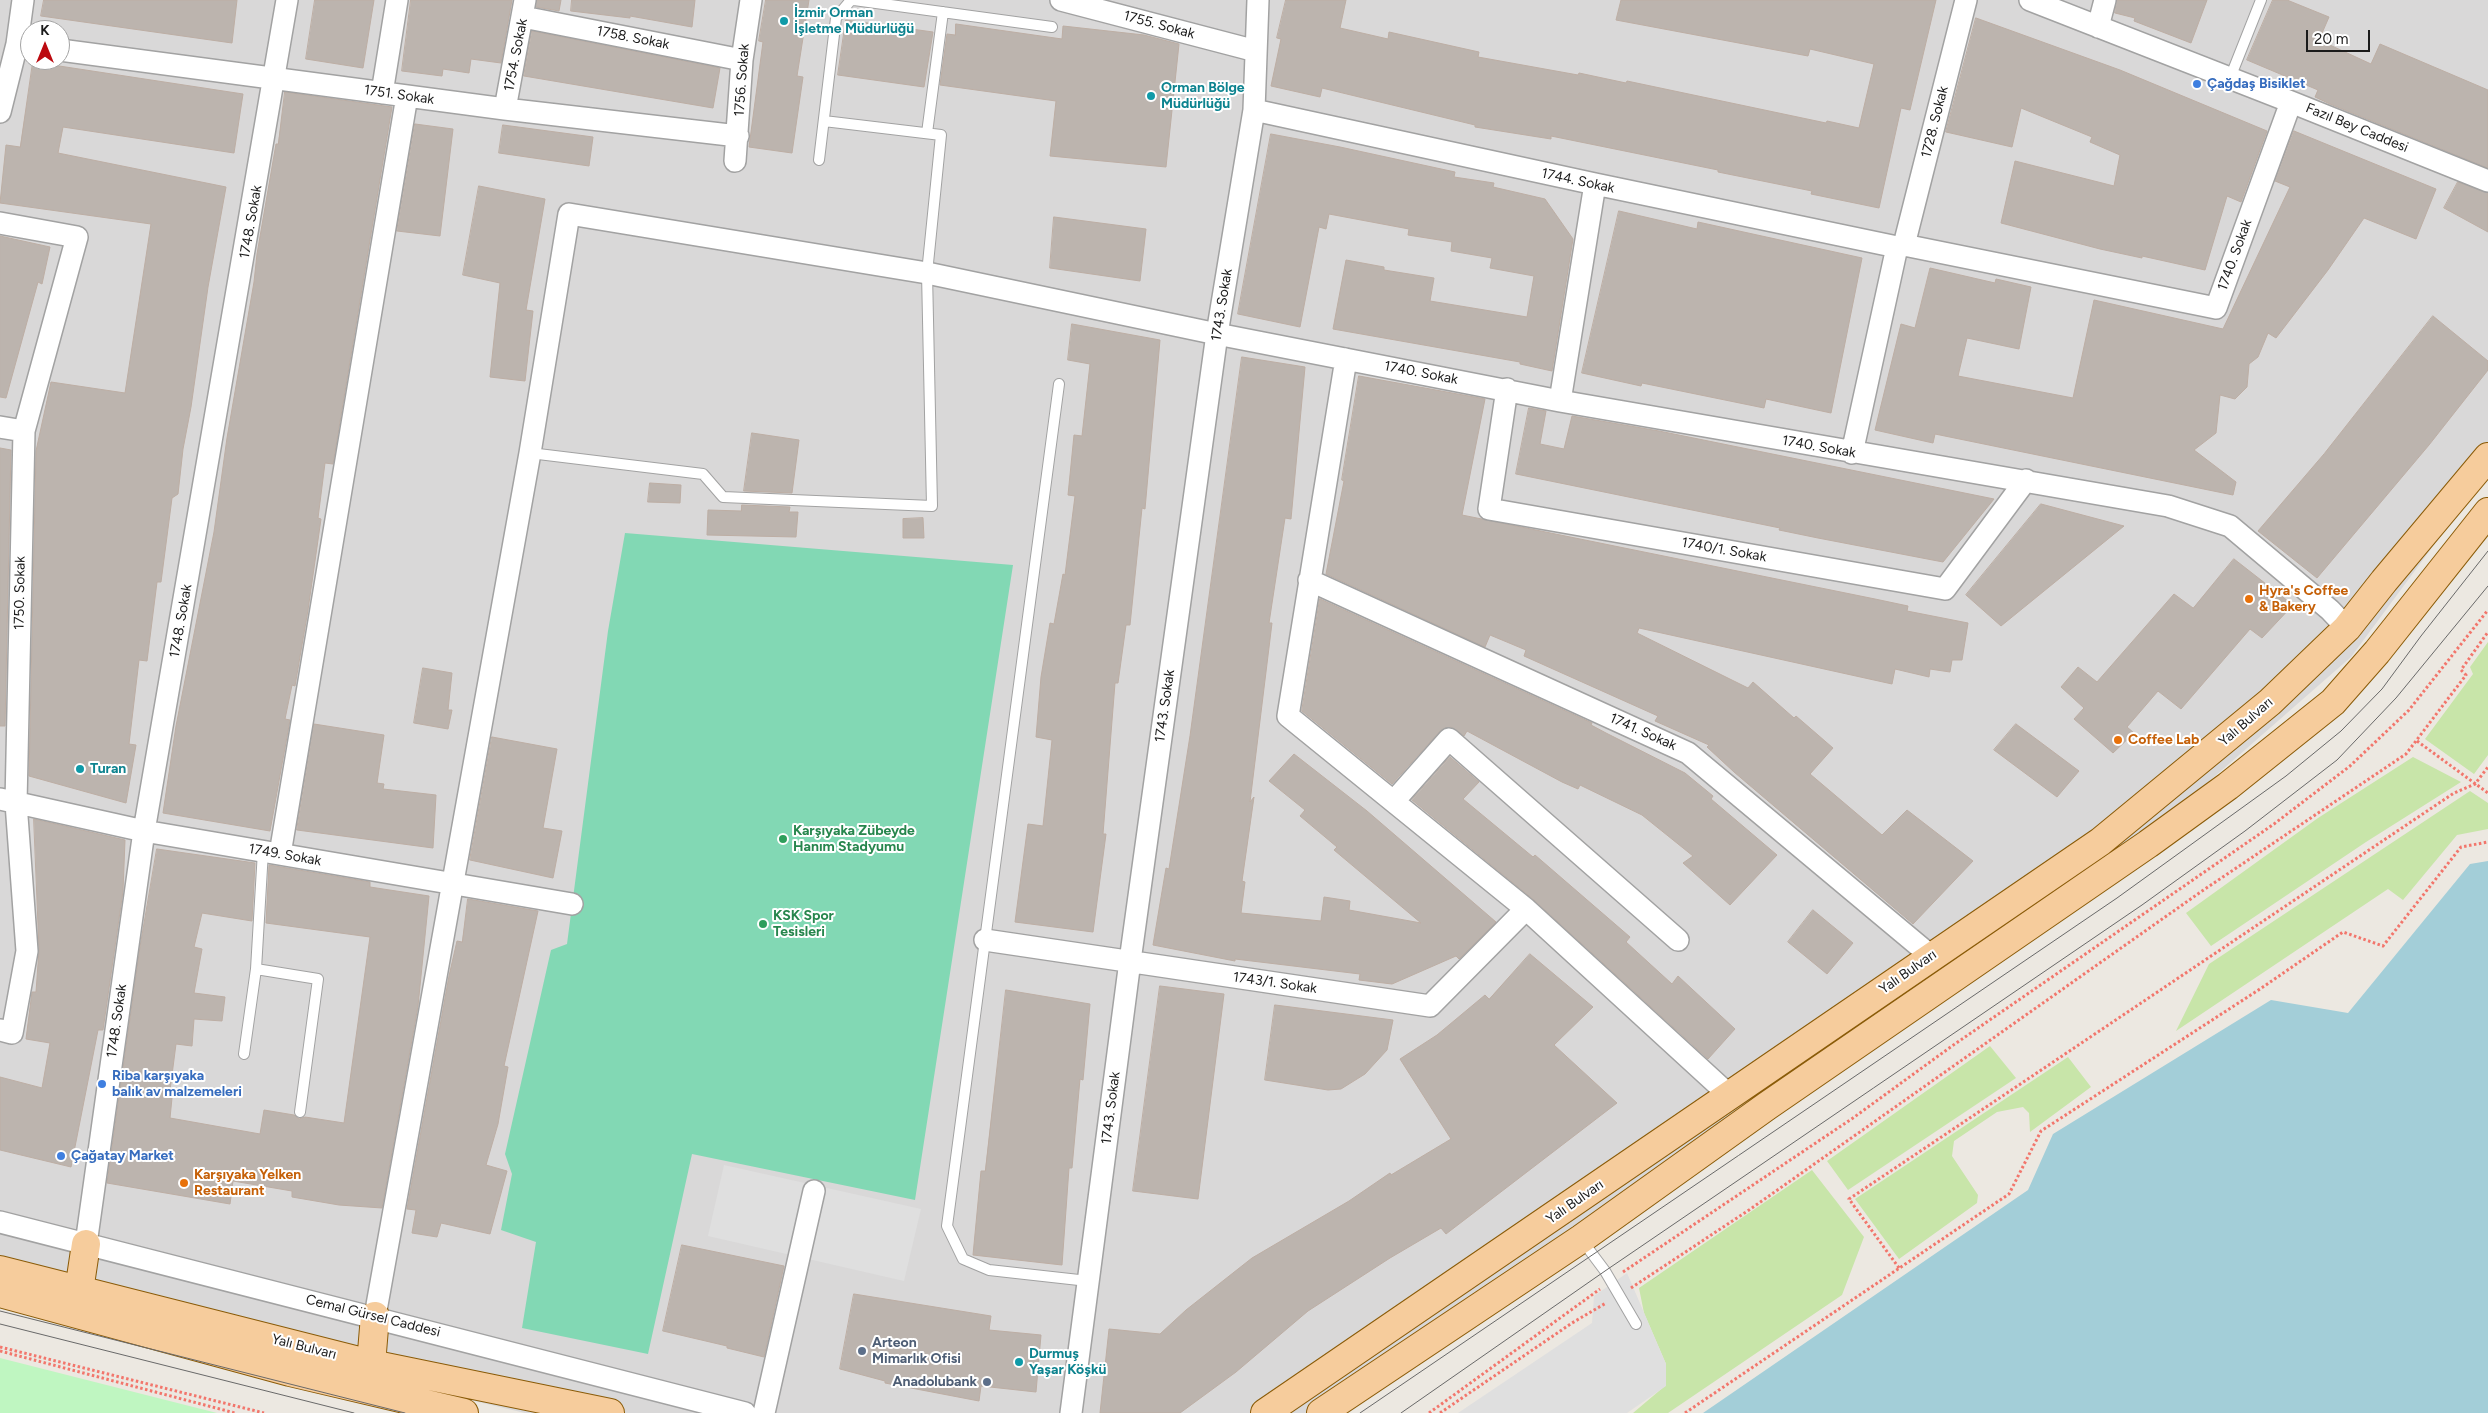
<!DOCTYPE html>
<html>
<head>
<meta charset="utf-8">
<style>
  body { margin:0 }
  #map { position:relative; width:2488px; height:1413px; overflow:hidden; background:#ece8e1; font-family:Figtree,sans-serif }
  canvas { display:block }
  .north { position:absolute; left:20px; top:20px; width:50px; height:50px; box-sizing:border-box; background:#fff; border:1px solid #a4a4a4; border-radius:50%; rotate:0deg; font-size:14px; font-weight:700; line-height:20px; text-align:center; color:#1b1b1b }
  .north::after { content:''; display:block; margin:auto; width:18px; height:22px; background:#bc0a10; clip-path:polygon(50% 0,100% 100%,50% 72%,0 100%) }
  .scale { position:absolute; left:2306px; top:30px; width:64px; height:22px; box-sizing:border-box; border:2px solid #1b1b1b; border-top:0; padding-left:6px; font-size:15px; line-height:18px; white-space:nowrap; color:#1b1b1b; -webkit-text-stroke:4px #fff; paint-order:stroke }
</style>
</head>
<body>
<div id="map">
<canvas width="2488" height="1413"></canvas>
<div class="north">K</div>
<div class="scale">20 m</div>
</div>
<script>
const ctx = document.querySelector('canvas').getContext('2d');
ctx.lineJoin = 'round';
function paint(path, color) {
  ctx.fillStyle = color;
  ctx.fill(path, 'evenodd');
}
function strokePath(path, color, width, dash) {
  ctx.strokeStyle = color;
  ctx.lineWidth = width;
  ctx.lineCap = dash ? 'butt' : 'round';
  ctx.setLineDash(dash || []);
  ctx.stroke(path);
}
function label(font, color, halo, rows, align = 'center') {
  ctx.font = font + ' Figtree,sans-serif';
  ctx.lineWidth = 4;
  ctx.setLineDash([]);
  ctx.textBaseline = 'middle';
  ctx.strokeStyle = halo;
  ctx.fillStyle = color;
  for (const [text, x, y, turn = 0] of rows) {
    ctx.save();
    ctx.translate(x, y);
    ctx.rotate((+turn || 0) * Math.PI / 180);
    ctx.textAlign = isNaN(turn) ? turn : align;
    if (halo) ctx.strokeText(text, 0, 0);
    ctx.fillText(text, 0, 0);
    ctx.restore();
  }
}
paint(new Path2D(`
  M0,0H2488V472L2351,657L2077,897L1318,1413H525L81,1308L0,1284ZM30,30H60V60H30Z`), '#d9d8d8');
paint(new Path2D(`
  M2488,642V755L2474,774L2425,739L2473,674L2470,667Z
  M2413,757L2461,782L2366,842L2211,946L2186,913L2318,818Z
  M2470,791L2488,803V829L2457,835L2403,900L2388,889L2176,1031L2209,964Z
  M1990,1046L2016,1078L1848,1190L1827,1161Z
  M2068,1057L2091,1087L2030,1132L2029,1113L2023,1107L1997,1112L1954,1141L1952,1156L1978,1195L1977,1203L1899,1259L1855,1199Z
  M1812,1170L1864,1237L1842,1295L1668,1413H1633L1666,1385V1364L1644,1313L1639,1288Z`), '#c8e5a9');
paint(new Path2D(`
  M0,1358L217,1413H0Z`), '#bff6c1');
paint(new Path2D(`
  M625,533L1013,565L915,1200L692,1154L648,1354L522,1328L536,1242L501,1230L512,1174L505,1154L551,950L567,944L608,631Z`), '#82d8b4');
paint(new Path2D(`
  M724,1165L921,1209L904,1281L708,1236Z
  M1627,1273L1666,1364V1386L1627,1413H1458L1592,1323L1594,1296Z`), '#dfdfdf');
paint(new Path2D(`
  M2488,861V1413H1703L2028,1190L2053,1134L2271,1000L2348,1013L2470,864Z`), '#a3ced8');
const building = new Path2D(`
  M44,0H237L232,43L41,16Z
  M315,0H374L363,68L306,59Z
  M411,0H512L501,63L471,59L469,73L443,69L442,76L402,71Z
  M537,0H561L559,11L536,7Z
  M572,0H695L692,27L630,16V18L571,11Z
  M766,0H809L797,76L803,77L792,153L749,147L763,42L759,41Z
  M1286,0H1346L1340,28L1388,39L1389,32L1479,52L1478,57L1578,75L1579,73L1626,83L1627,81L1826,123L1827,121L1859,128L1874,64L1810,49L1808,56L1616,20L1621,0H1936L1910,110L1901,108L1879,208L1811,194L1812,191L1718,172V170L1551,136V139L1475,127V125L1322,88L1320,97L1271,86L1281,39L1277,38Z
  M2117,0H2207L2191,43L2134,21L2135,18L2115,13Z
  M2273,0H2287L2329,17L2319,40L2371,64L2380,44L2488,90V168L2330,104L2315,97L2318,90L2247,60Z
  M1976,18L2120,70L2267,131L2241,202L2227,196L2205,270L2142,256V258L2100,249L2001,223L2015,161L2114,186L2120,155L2090,142L2092,137L2021,108L2012,147L1946,132Z
  M846,20L933,32L924,87L838,75Z
  M956,24L1062,39L1063,26L1144,35L1179,44L1166,167L1050,156L1056,101L940,85L947,34L955,35Z
  M532,31L720,68L713,108L524,76Z
  M33,62L243,94L234,153L63,127L58,153L226,187L208,287L191,407L183,449L178,494L172,498L161,582H157L147,661L139,660L129,744L136,745L126,803L29,776L36,451L51,382L125,393L151,224L0,203L6,145L20,147Z
  M285,92L392,107L333,464L325,463L318,518L321,519L308,610L295,686L292,685L285,719L290,720L270,831L163,813L176,726L214,532L227,438L254,282L257,254L276,144H278Z
  M415,124L453,129L440,236L397,231Z
  M503,125L593,137L589,166L499,153Z
  M2294,131L2436,189L2416,239L2364,218L2328,270L2276,338L2268,333L2258,357L2249,364L2247,387L2235,399L2220,395L2216,433L2194,450L2236,482L2233,495L1935,434L1933,443L1875,430L1901,324L1915,328L1930,268L1995,283L1996,279L2031,287L2019,349L1967,338L1958,376L2073,398L2094,300L2223,329L2290,187L2275,181Z
  M1271,134L1340,147L1455,172L1454,177L1494,183L1493,187L1545,199L1573,239L1552,371L1520,364V362L1333,329L1346,260L1384,267V270L1434,278L1430,301L1527,317L1534,276L1490,268L1492,258L1451,251L1452,242L1408,235L1409,229L1329,214L1326,229L1319,227L1300,327L1238,314Z
  M2458,182L2488,193V232L2444,208Z
  M479,186L545,199L526,310L533,311L525,381L490,377L500,283L463,275Z
  M1619,211L1697,229L1698,222L1862,258L1831,413L1766,399L1764,408L1642,383L1641,386L1582,373Z
  M1054,217L1146,229L1140,281L1050,268Z
  M0,236L50,247L42,284L38,282L6,398L0,397Z
  M2433,316L2488,361V370L2429,445L2317,578L2258,531L2324,454Z
  M1072,324L1160,340L1145,509L1142,508L1130,625H1126L1118,683H1115L1103,834H1106L1093,932L1015,922L1028,824L1043,826L1052,740L1036,737L1041,677L1050,623L1054,624L1063,574L1065,575L1075,496L1068,495L1074,435L1082,436L1090,364L1068,360Z
  M1242,357L1305,367L1291,519L1285,518L1269,623H1272L1250,802L1254,797L1242,881L1245,882L1241,913L1321,921L1324,897L1350,901L1349,910L1421,923L1334,850L1337,847L1300,816L1305,810L1269,781L1294,754L1367,811L1496,922L1459,959L1456,956L1392,984L1359,980L1360,974L1235,959V961L1153,945L1166,868L1169,869L1190,736Z
  M1359,376L1485,399L1462,515L1875,599L1908,606L1907,611L1968,623L1962,660H1952L1950,672L1930,669L1929,677L1895,669L1892,684L1639,628L1637,633L1748,688L1753,682L1794,718L1796,716L1833,748L1810,774L1882,835L1907,810L1973,861L1913,924L1734,772L1707,747L1709,745L1655,721L1658,716L1524,656L1526,650L1490,635L1485,647L1326,574L1344,481L1342,480Z
  M1529,408L1546,411L1540,444L1564,449L1572,416L1659,431L1994,499L1943,562L1818,538L1779,530L1780,528L1516,474Z
  M752,433L799,440L792,493L744,491Z
  M0,448L11,450L5,726H0Z
  M650,483L681,485L680,503L648,502Z
  M2041,504L2124,526L2001,626L1966,595Z
  M742,505L790,507L789,512H798L796,537L707,535L708,510L741,511Z
  M923,518L924,538H903V519Z
  M2234,559L2293,605L2262,638L2250,629L2181,709L2158,691L2127,727L2134,733L2113,753L2074,719L2084,708L2061,687L2078,667L2097,682L2174,594L2193,608Z
  M1320,599L1592,723L1591,725L1606,733L1685,773L1713,796L1711,799L1777,855L1730,905L1683,863L1693,856L1642,815L1580,785L1578,789L1562,782L1467,731L1464,736L1451,727L1440,731L1392,784L1302,711Z
  M423,668L452,673L448,710H452L448,729L414,723Z
  M314,724L384,735L377,783L384,784L383,789L436,795L433,848L297,830Z
  M2016,724L2079,771L2057,797L1994,750Z
  M492,737L557,749L543,828L562,831L553,878L470,860Z
  M1450,757L1479,782L1463,799L1533,857L1535,855L1630,937L1626,942L1672,984L1678,976L1735,1029L1708,1059L1534,900L1412,800Z
  M34,819L125,840L123,891L103,1030H98L71,1167L0,1150V1077L42,1088L50,1043L26,1039L32,992H36L39,950Z
  M157,849L255,863L252,921L202,913L194,947L202,949L194,993L225,997L222,1021L194,1019L192,1046L176,1044L169,1098H172L170,1118L260,1134L264,1110L294,1115L299,1119L305,1117L344,1123L370,937L266,923L269,865L370,882V887L429,896L418,1006L382,1208L339,1205L292,1197V1191L233,1181L230,1204L107,1183L140,947Z
  M468,899L538,911L504,1066L508,1067L498,1124L486,1165L507,1171L490,1234L441,1223L437,1237L412,1233L416,1210L407,1209L449,976L457,941L462,942Z
  M1813,910L1853,943L1827,974L1788,942Z
  M1530,954L1593,1007L1554,1045L1617,1103L1446,1234L1441,1228L1390,1258L1308,1311L1236,1372L1180,1413H1100L1109,1329L1160,1334L1186,1310L1252,1258L1349,1201L1390,1173L1391,1175L1451,1139L1400,1059L1437,1035L1485,995L1489,999Z
  M1160,986L1224,994L1198,1199L1133,1191Z
  M1006,990L1090,1004L1083,1080L1080,1079L1072,1168H1069L1062,1265L973,1255L981,1171H985Z
  M1275,1005L1393,1020L1387,1050L1365,1074L1341,1089L1328,1090L1265,1080Z
  M682,1245L784,1266L764,1357L727,1348V1346L663,1331Z
  M854,1294L991,1316L989,1330L1041,1335L1036,1392L981,1386L979,1401L885,1383V1381L840,1369Z`);
paint(building, '#bcb4ae');
strokePath(building, '#bdaea4', 1);
const lane = new Path2D(`
  M854,0L1052,27
  M2230,78L2261,0
  M927,133L943,12
  M819,160L836,18L851,0
  M1059,384L947,1226L963,1259L989,1270L1088,1281
  M530,453L703,474L723,497L932,506L927,273L941,135L824,121
  M263,851L256,969L318,979L300,1112
  M244,1054L256,969
  M1581,1239L1605,1271L1636,1324`);
const street = new Path2D(`
  M1061,0L1256,51
  M2030,0L2291,102L2488,181
  M523,17L742,60
  M2098,27L2105,0
  M60,50L505,109L738,136
  M382,93L397,0
  M505,109L525,0
  M1254,110L1595,184L1897,247L1904,245L2216,308L2291,102
  M0,112L17,44L23,0
  M735,161L742,60L751,0
  M0,223L77,237L24,431L16,803L27,951L12,1033L0,1030
  M1904,245L1966,0
  M1346,359L1288,716L1526,909L1729,1095
  M1507,389L1489,509L1945,589L2026,480
  M1560,401L1595,184
  M0,427L24,431
  M1852,453L1897,247
  M1309,580L1688,753L1931,956
  M0,799L144,831L572,904
  M1394,801L1449,739L1678,940
  M280,854L407,96
  M985,940L1430,1006L1526,909
  M0,1222L745,1413
  M86,1244L144,831L287,0
  M375,1316L530,453L569,214L927,273L1217,334L1560,401L2168,506L2230,526L2330,610L2347,628
  M764,1413L814,1191
  M1071,1413L1130,961L1217,334L1254,110L1258,0`);
const primary = new Path2D(`
  M0,1270L371,1364L610,1413
  M79,1291L86,1244
  M0,1293L290,1372L464,1413
  M371,1364L375,1316
  M1265,1413L2100,842L2270,702L2347,628L2384,581L2488,457
  M1321,1413L1581,1239L1767,1106L2148,844L2228,786L2333,702L2377,652L2488,512`);
strokePath(lane, '#a2a2a2', 12);
strokePath(street, '#a2a2a2', 24);
strokePath(primary, '#8a5b08', 30);
strokePath(new Path2D(`
  M2417,741L2488,793
  M1899,1268L1849,1199L2454,793L2475,784L2488,767
  M1623,1272L1853,1118L1952,1046L2274,824L2350,766L2409,710L2488,610
  M1631,1288L1749,1210L2202,891L2406,754L2466,675L2461,670L2488,632
  M0,1347L264,1413
  M0,1351L235,1413
  M1429,1413L1600,1289
  M1440,1413L1572,1323L1606,1303
  M1685,1413L2009,1194L2041,1131L2260,989L2343,932L2383,946L2461,847L2488,842`), '#f2766c', 3, [2.5, 2.5]);
strokePath(lane, '#fff', 10);
strokePath(street, '#fff', 21);
strokePath(primary, '#f6cc9c', 28);
strokePath(new Path2D(`
  M0,1311L405,1413
  M0,1324L354,1413
  M1360,1413L2117,898L2286,776L2341,731L2382,689L2421,636L2488,551
  M1401,1413L1605,1271L2142,905L2245,831L2337,760L2396,698L2488,586`), '#696969', 1);
for (const [x, y, r, color] of [
  [784,21,5,"#0f9aa8"],
  [2197,84,5,"#3f7fe0"],
  [1151,96,5,"#0f9aa8"],
  [2249,599,5,"#e8710a"],
  [2118,740,5,"#e8710a"],
  [80,769,5,"#0f9aa8"],
  [783,839,5,"#2e9e5b"],
  [763,924,5,"#2e9e5b"],
  [102,1084,5,"#3f7fe0"],
  [61,1156,5,"#3f7fe0"],
  [184,1183,5,"#e8710a"],
  [862,1351,5,"#5c6f8a"],
  [1019,1362,5,"#0f9aa8"],
  [987,1382,5,"#5c6f8a"]
]) {
  const dot = new Path2D();
  dot.arc(x, y, r, 0, 2 * Math.PI);
  ctx.fillStyle = color;
  ctx.fill(dot);
  strokePath(dot, '#fff', 2);
}
label('bold 14px', '#0d838f', '#fff', [
  ["İzmir Orman",794,13],
  ["İşletme Müdürlüğü",794,29],
  ["Orman Bölge",1161,88],
  ["Müdürlüğü",1161,104],
  ["Turan",90,769],
  ["Durmuş",1029,1354],
  ["Yaşar Köşkü",1029,1370]
], 'left');
label('14px', '#1b1b1b', '#fff', [
  ["1755. Sokak",1159,25,15],
  ["1758. Sokak",633,38,11],
  ["1754. Sokak",516,55,-79],
  ["1756. Sokak",742,80,-86],
  ["1751. Sokak",399,95,8],
  ["1728. Sokak",1935,122,-76],
  ["Fazıl Bey Caddesi",2357,128,22],
  ["1744. Sokak",1578,181,12],
  ["1748. Sokak",251,222,-80],
  ["1740. Sokak",2235,255,-70],
  ["1743. Sokak",1222,305,-81],
  ["1740. Sokak",1421,373,11],
  ["1740. Sokak",1819,447,10],
  ["1740/1. Sokak",1724,550,10],
  ["1750. Sokak",20,593,-89],
  ["1748. Sokak",181,621,-80],
  ["1743. Sokak",1165,706,-82],
  ["Yalı Bulvarı",2246,722,-41],
  ["1741. Sokak",1643,732,24],
  ["1749. Sokak",285,855,10],
  ["Yalı Bulvarı",1908,972,-35],
  ["1743/1. Sokak",1275,983,8],
  ["1748. Sokak",117,1021,-82],
  ["1743. Sokak",1111,1108,-83],
  ["Yalı Bulvarı",1575,1202,-35],
  ["Cemal Gürsel Caddesi",373,1316,14],
  ["Yalı Bulvarı",304,1347,14]
]);
label('bold 14px', '#366cbe', '#fff', [
  ["Çağdaş Bisiklet",2207,84],
  ["Riba karşıyaka",112,1076],
  ["balık av malzemeleri",112,1092],
  ["Çağatay Market",71,1156]
], 'left');
label('bold 14px', '#c56008', '#fff', [
  ["Hyra's Coffee",2259,591],
  ["& Bakery",2259,607],
  ["Coffee Lab",2128,740],
  ["Karşıyaka Yelken",194,1175],
  ["Restaurant",194,1191]
], 'left');
label('bold 14px', '#27864d', '#fff', [
  ["Karşıyaka Zübeyde",793,831],
  ["Hanım Stadyumu",793,847],
  ["KSK Spor",773,916],
  ["Tesisleri",773,932]
], 'left');
label('bold 14px', '#4e5e75', '#fff', [
  ["Arteon",872,1343],
  ["Mimarlık Ofisi",872,1359],
  ["Anadolubank",977,1382,"right"]
], 'left');
</script>
</body>
</html>
